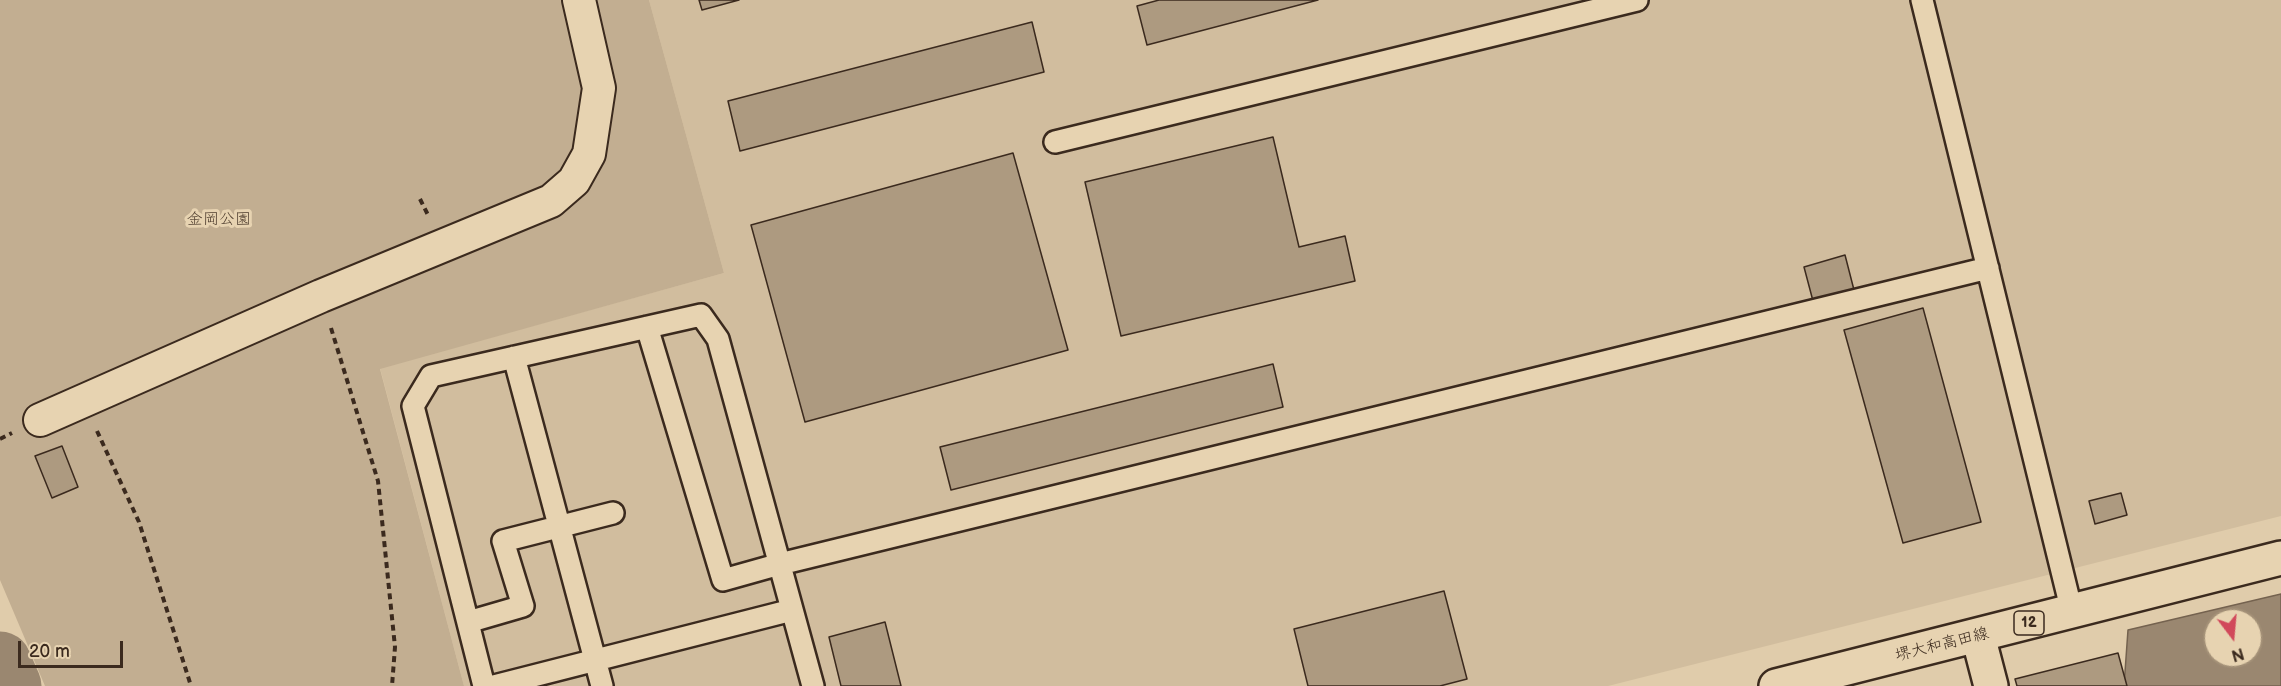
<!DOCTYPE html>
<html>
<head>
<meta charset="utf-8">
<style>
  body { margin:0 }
  #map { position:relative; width:2281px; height:686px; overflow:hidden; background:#e0ccab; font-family:"Balsamiq Sans",sans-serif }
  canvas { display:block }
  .north { position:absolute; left:2203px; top:608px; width:60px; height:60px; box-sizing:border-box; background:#e7d3b1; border:2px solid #a28f76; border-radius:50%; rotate:164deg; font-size:16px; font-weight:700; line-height:24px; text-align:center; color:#3b2a1e }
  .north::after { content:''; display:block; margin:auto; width:21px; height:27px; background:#d1495b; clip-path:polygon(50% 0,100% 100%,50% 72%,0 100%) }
  .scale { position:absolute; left:18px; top:641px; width:105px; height:27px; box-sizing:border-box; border:3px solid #3b2a1e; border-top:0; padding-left:8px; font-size:18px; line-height:21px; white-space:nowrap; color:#3b2a1e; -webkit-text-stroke:4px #e7d3b1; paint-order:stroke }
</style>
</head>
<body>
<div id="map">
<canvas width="2281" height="686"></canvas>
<div class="north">N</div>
<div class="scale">20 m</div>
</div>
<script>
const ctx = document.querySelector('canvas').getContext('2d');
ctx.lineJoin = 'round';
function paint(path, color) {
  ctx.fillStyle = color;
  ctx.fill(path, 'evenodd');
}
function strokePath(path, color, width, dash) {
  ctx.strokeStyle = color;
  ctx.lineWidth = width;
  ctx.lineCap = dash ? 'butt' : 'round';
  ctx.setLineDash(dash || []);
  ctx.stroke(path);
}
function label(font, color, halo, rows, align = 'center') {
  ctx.font = font + ' "Balsamiq Sans","Klee One",sans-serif';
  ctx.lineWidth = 6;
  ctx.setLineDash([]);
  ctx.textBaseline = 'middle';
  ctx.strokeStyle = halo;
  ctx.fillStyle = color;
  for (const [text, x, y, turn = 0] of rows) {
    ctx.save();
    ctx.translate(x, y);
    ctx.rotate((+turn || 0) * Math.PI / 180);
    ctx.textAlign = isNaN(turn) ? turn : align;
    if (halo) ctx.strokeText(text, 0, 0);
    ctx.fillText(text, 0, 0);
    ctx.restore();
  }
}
paint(new Path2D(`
  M649,0H2281V516L1608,686H464L380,368L724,273Z`), '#d1bd9e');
paint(new Path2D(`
  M0,0H649L724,273L380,369L464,686H45L0,580Z`), '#c2ae91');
const water = new Path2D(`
  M2281,594V686H2124L2128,630ZM2215,620H2251V656H2215Z`);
paint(water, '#9a8770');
strokePath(water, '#74624f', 1.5);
strokePath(new Path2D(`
  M0,663L10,686`), '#9a8770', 63);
const building = new Path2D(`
  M699,0H739L702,10Z
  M1159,0H1318L1147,45L1137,6Z
  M1032,22L1044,72L740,151L728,101Z
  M1273,137L1299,247L1345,236L1355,281L1121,336L1085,182Z
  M1013,153L1068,350L805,422L751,225Z
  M1845,255L1854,290L1813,301L1804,267Z
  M1923,308L1981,522L1903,543L1844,330Z
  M1273,364L1283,407L951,490L940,447Z
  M62,446L78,487L52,498L35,456Z
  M2121,493L2127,515L2095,524L2089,501Z
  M1444,591L1467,679L1440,686H1308L1294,629Z
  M885,622L901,686H841L829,637Z
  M2118,653L2127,686H2017L2015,679Z`);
paint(building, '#ad9a80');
strokePath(building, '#3b2a1e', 1.5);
const service = new Path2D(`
  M1922,0L2072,612
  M1055,142L1637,0
  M647,327L723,580L780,564L1988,268
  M514,357L602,686
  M468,622L523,606L503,541L613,513
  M484,686L413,406L431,376L701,315L718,339L813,686
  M494,686L792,610`);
const pedestrian = new Path2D(`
  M40,420L321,296L551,201L574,181L589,154L599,88L579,0`);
const tertiary = new Path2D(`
  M1978,636L1991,686`);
const primary = new Path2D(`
  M1776,686L2281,558`);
strokePath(service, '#3b2a1e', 26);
strokePath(pedestrian, '#3b2a1e', 36);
strokePath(tertiary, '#3b2a1e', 38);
strokePath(primary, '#3b2a1e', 38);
strokePath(new Path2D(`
  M420,199L428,215
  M331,328L378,481L395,647L392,686
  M97,431L139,522L191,686
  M0,439L12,433`), '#3b2a1e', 4, [6, 4.5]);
strokePath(service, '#e7d3b1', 21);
strokePath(pedestrian, '#e7d3b1', 32);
strokePath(tertiary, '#e7d3b1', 33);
strokePath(primary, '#e7d3b1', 33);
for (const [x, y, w] of [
  [2029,623,30]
]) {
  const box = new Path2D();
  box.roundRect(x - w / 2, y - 12, w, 24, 4.5);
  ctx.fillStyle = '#e7d3b1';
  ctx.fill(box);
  strokePath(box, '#3b2a1e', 1.5);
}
label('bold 15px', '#3b2a1e', null, [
  ["12",2029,623]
]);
label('16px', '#4f3e2f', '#e7d3b1', [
  ["金岡公園",219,220]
]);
label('16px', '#3b2a1e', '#e7d3b1', [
  ["堺大和高田線",1942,645,-14]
]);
</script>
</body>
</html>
